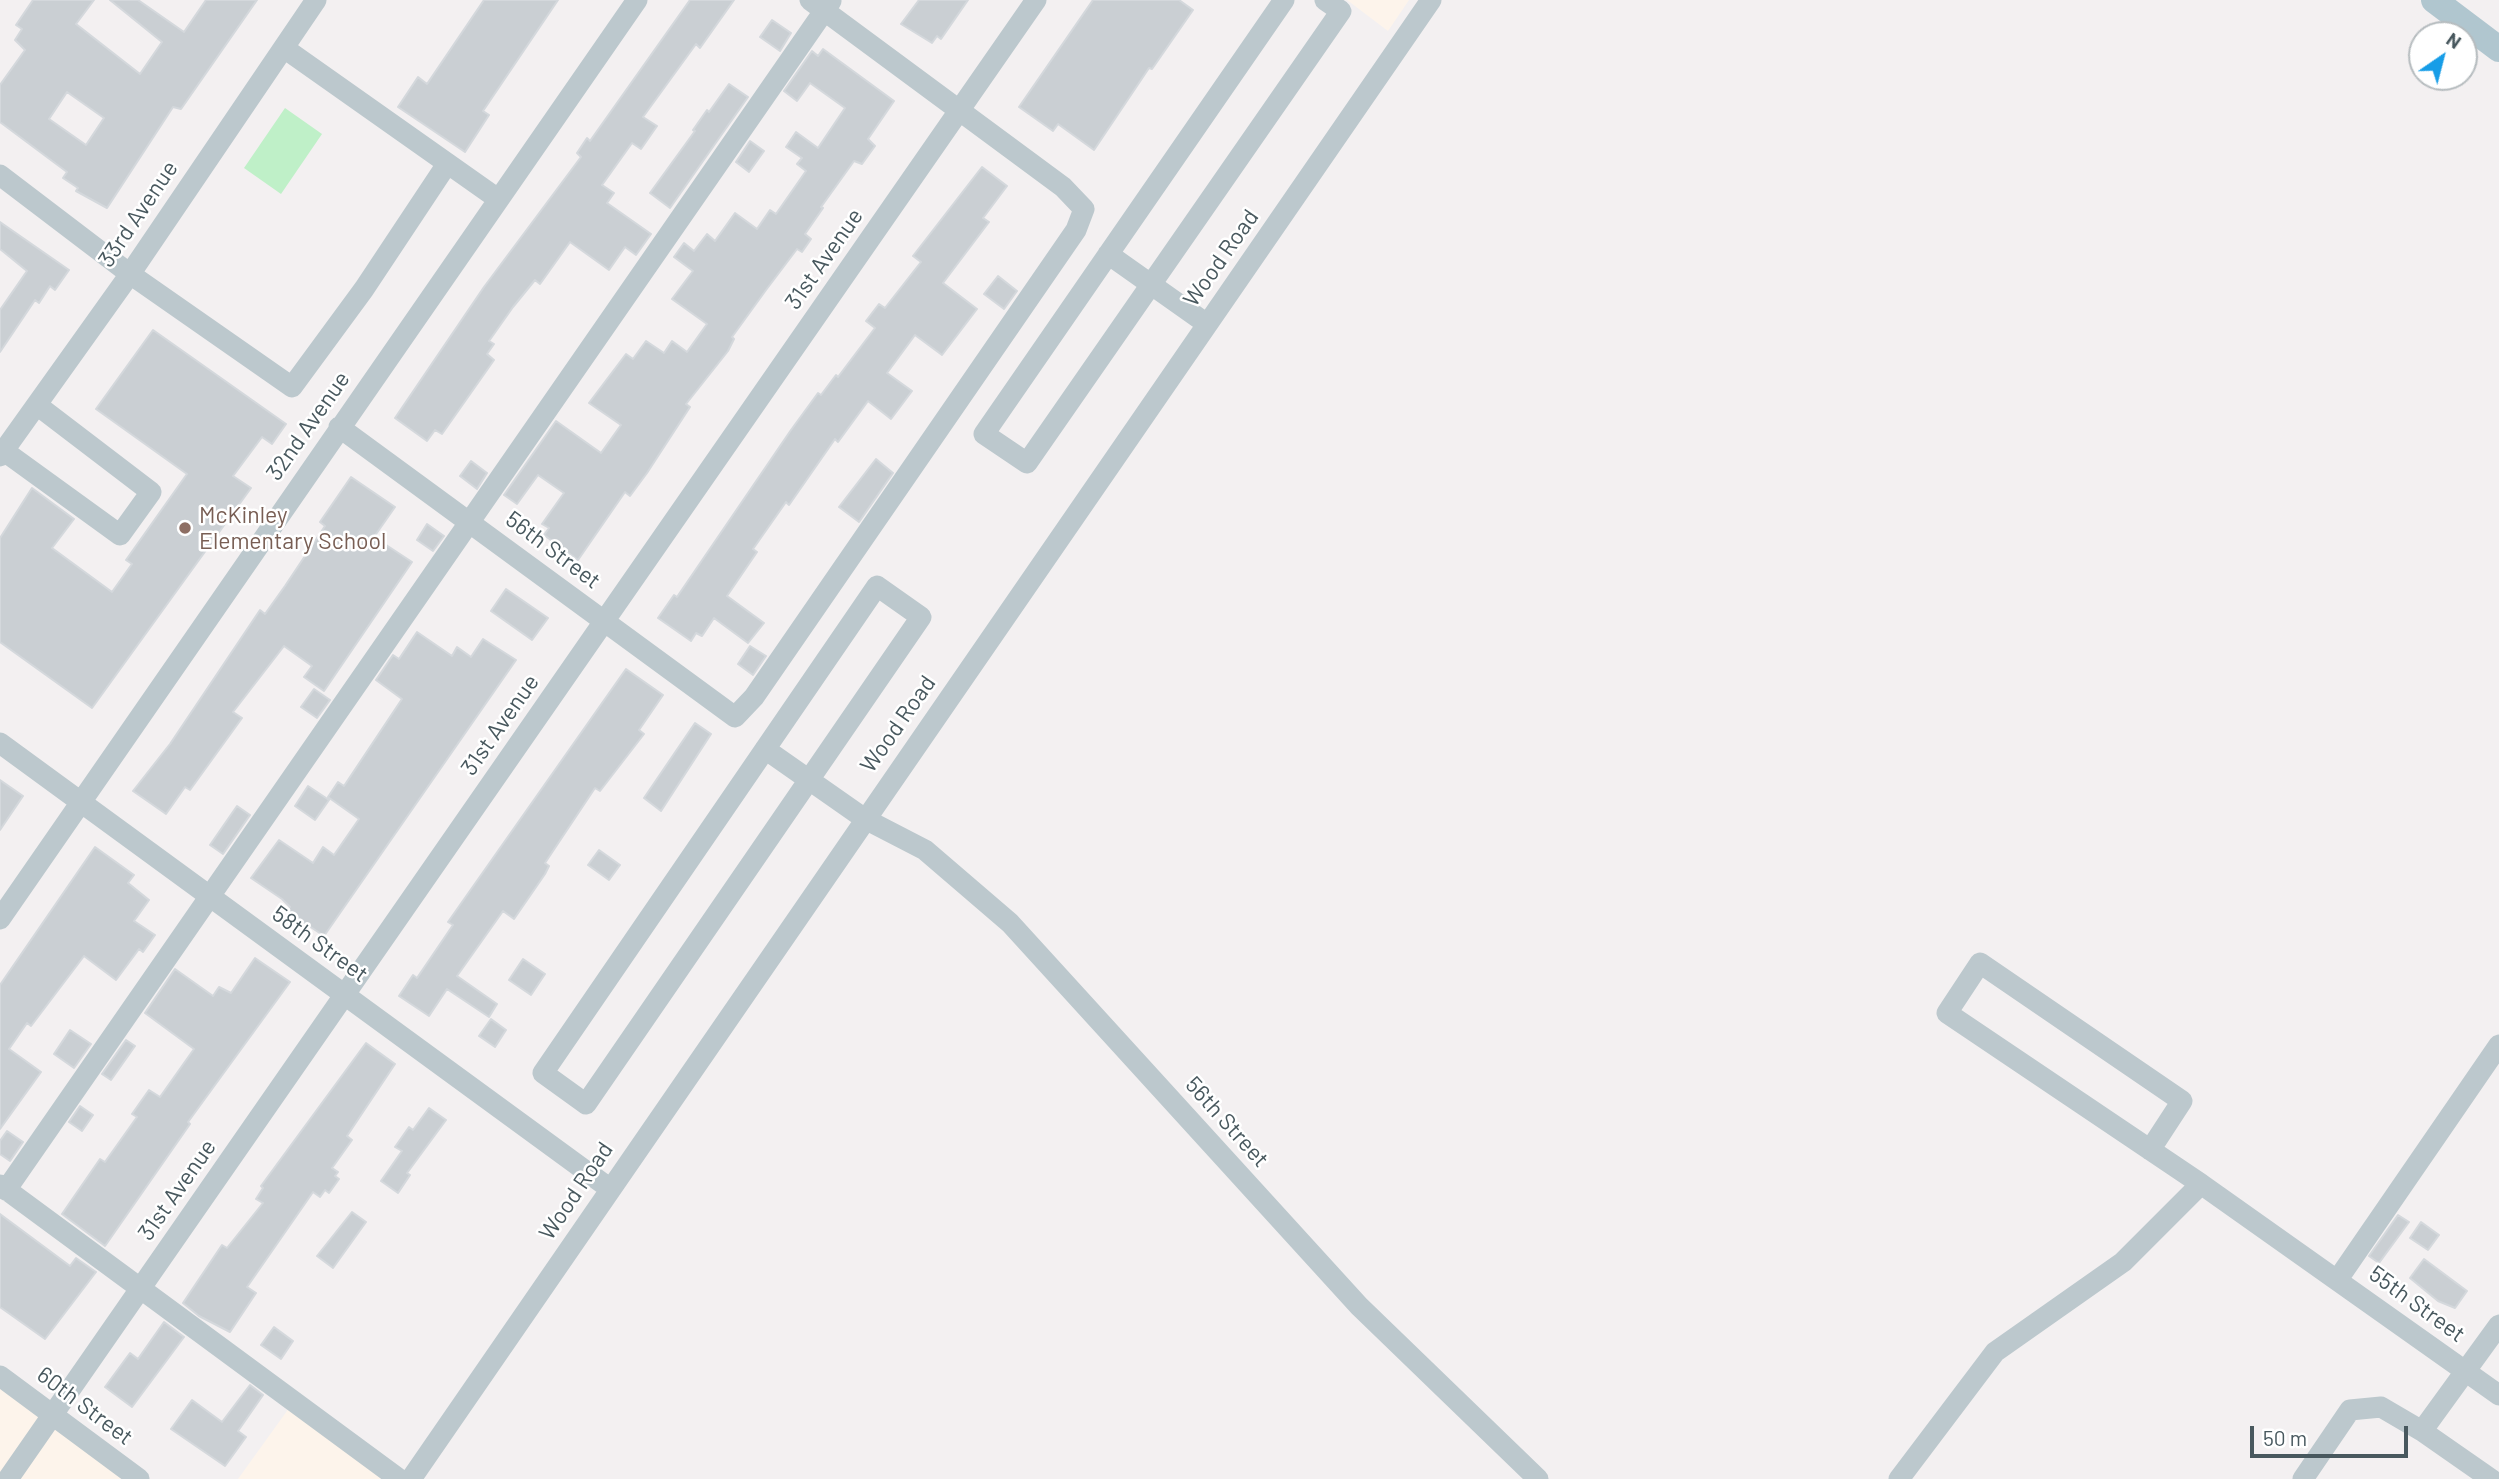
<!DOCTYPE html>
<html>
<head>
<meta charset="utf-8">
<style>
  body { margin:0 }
  #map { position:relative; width:2499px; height:1479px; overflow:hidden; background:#f3f0f1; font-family:Barlow,sans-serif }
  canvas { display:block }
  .north { position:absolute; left:2408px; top:21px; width:70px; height:70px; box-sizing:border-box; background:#fff; border:2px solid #b6bcbf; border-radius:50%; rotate:35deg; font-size:19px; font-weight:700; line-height:28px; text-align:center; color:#48585e }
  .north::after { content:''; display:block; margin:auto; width:24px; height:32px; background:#179de7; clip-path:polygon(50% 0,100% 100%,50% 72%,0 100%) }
  .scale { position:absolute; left:2250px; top:1426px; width:158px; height:32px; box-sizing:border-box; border:4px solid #48585e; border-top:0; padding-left:9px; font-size:21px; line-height:24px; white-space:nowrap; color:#48585e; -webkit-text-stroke:5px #fff; paint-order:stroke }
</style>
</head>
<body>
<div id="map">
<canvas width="2499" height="1479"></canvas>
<div class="north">N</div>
<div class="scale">50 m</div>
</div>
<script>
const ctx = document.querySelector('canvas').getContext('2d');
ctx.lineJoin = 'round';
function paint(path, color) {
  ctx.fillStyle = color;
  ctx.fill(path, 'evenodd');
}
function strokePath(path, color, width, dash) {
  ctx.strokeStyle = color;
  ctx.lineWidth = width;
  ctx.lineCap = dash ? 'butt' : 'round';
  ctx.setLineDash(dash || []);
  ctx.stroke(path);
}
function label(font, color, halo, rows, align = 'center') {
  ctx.font = font + ' Barlow,sans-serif';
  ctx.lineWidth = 5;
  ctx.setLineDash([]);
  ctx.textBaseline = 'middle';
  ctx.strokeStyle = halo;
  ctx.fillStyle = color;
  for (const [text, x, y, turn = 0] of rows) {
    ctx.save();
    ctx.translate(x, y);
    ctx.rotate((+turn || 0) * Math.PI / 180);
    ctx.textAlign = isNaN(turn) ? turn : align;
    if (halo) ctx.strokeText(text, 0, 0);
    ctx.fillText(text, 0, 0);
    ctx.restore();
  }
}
paint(new Path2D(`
  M1347,0H1409L1388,31Z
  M0,1376L139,1479H0Z
  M292,1404L399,1479H238Z`), '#fdf4eb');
paint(new Path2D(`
  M285,108L322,134L281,194L244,168Z`), '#bff0c8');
const building = new Path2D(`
  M33,0H94L76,24L140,74L162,42L110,0H138L184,32L206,0H257L181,109L173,107L107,208L76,191L78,188L63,178L67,172L0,122V85L25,50L15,40L22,29L16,25ZM67,92L104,118L86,145L49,119Z
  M484,0H558L483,111L489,115L465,152L398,107L418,77L427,84Z
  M690,0H734L700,48L696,44L643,117L657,126L641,149L632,143L602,185L614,193L607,203L651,234L636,255L625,247L609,270L570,242L540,284L535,280L513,307L489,341L494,344L487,354L494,360L442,434L435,430L427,441L395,418L484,287L581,157L577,153L587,138L590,141Z
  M919,0H968L941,39L937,36L932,43L901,24Z
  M1093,0H1179L1193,10L1152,69L1149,68L1094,150L1058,124L1053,131L1019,107Z
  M772,20L791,33L780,51L760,37Z
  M823,49L894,101L868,139L875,146L862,164L854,161L821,207L823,208L805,234L811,239L802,252L797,249L766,290L732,337L734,339L728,351L686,404L690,407L647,473L630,496L625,492L578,560L544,535L549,528L542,524L564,493L538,475L517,504L504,495L556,421L601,453L621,425L589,403L626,354L633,359L646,341L664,353L672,341L687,352L707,324L672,299L693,271L674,257L684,243L694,251L707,234L715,241L735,213L757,229L770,210L776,214L806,171L797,164L802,158L786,147L796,132L818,148L845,108L810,83L797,101L784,91L812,51L818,56Z
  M729,84L748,97L670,208L650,193L695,131L693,130L707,110L709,112Z
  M750,141L764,151L749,172L736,162Z
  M982,167L1007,186L983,218L989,222L943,283L977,309L942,355L915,335L887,373L912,391L891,419L868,401L838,442L835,439L789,505L786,502L753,549L757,552L727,596L764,623L748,643L714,618L702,636L696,633L691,641L658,618L674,595L677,597L791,430L818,393L821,395L836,375L838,377L875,328L866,321L879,304L885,308L921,262L913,256Z
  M0,222L69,270L55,290L50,286L39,303L35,300L0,352V310L27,271L0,249Z
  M998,276L1017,291L1004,309L984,294Z
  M153,330L286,424L272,444L262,437L233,476L251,488L92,708L0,642V538L32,488L74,519L52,548L112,592L132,564L126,560L187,474L96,409Z
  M876,459L893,473L859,522L839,507Z
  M471,461L487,473L477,489L460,476Z
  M351,477L395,507L374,537L412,562L324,691L304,677L312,666L284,646L233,712L242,718L190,790L185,787L166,814L133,791L170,744L260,610L265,614L285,586L325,526L320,522Z
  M427,524L444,536L433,551L417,540Z
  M506,589L548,618L532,640L491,611Z
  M417,632L452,656L457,647L471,657L483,639L516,660L324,936L287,911L290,907L282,899L251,878L279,840L313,863L323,847L334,855L359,819L328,797L338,782L344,786L402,699L376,680L393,655L399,659Z
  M750,646L766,656L753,675L738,664Z
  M626,669L663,695L639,730L644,734L600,791L595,788L545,863L549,866L545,874L514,919L503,911L457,976L497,1004L489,1017L447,989L429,1016L399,996L413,975L417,978L453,925L448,922Z
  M314,689L330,700L317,718L301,707Z
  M695,723L711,734L661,811L644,798Z
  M0,780L23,796L0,830Z
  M308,786L329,800L315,820L295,806Z
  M237,806L250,815L223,854L210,845Z
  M95,847L134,875L128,883L149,900L134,921L155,935L143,952L139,949L116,980L84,956L31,1026L27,1023L9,1049L41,1072L0,1129V985Z
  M599,850L620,865L609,880L588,865Z
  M255,958L290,982L188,1122L190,1124L105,1246L62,1214L100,1159L105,1162L137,1117L132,1114L149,1090L160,1097L194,1049L145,1013L175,969L213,996L219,987L231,993Z
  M523,959L545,974L531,995L509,980Z
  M491,1019L506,1030L495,1047L479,1036Z
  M70,1030L91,1044L74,1068L54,1054Z
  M126,1040L135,1046L111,1080L102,1074Z
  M366,1043L395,1064L347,1136L352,1140L332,1168L338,1172L335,1176L339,1179L329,1193L325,1190L320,1197L313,1192L247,1287L256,1293L230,1332L199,1316L183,1303L222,1245L227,1248L263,1203L256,1199L263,1188L261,1186Z
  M80,1106L93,1115L82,1131L69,1122Z
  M429,1108L446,1120L407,1173L410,1175L398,1193L381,1181L402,1151L395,1147L409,1127L413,1130Z
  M7,1131L23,1142L10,1161L0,1154V1141Z
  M352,1212L366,1222L333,1268L317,1256Z
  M0,1214L70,1266L76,1258L96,1272L45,1339L0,1307Z
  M2398,1215L2409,1222L2379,1263L2369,1256Z
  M2421,1222L2439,1235L2428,1250L2410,1238Z
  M2424,1259L2467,1291L2455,1308L2438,1301L2410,1278Z
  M164,1322L184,1337L132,1407L105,1387L130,1353L138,1359Z
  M274,1327L293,1341L281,1359L261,1345Z
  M250,1385L263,1395L238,1431L246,1437L225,1466L171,1429L192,1400L222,1422Z`);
paint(building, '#cacfd3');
strokePath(building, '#d4d8dc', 2);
strokePath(new Path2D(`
  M1284,0L984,434L1027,463L1341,11L1325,0
  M284,48L498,199
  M0,175L130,274L292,387L364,289L447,164
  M1108,254L1207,324
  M339,427L735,717L754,697L1076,230L1084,209L1063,187L810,0
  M4,451L120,535L151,492L37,405
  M0,456L130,274L316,0
  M877,586L921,617L586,1104L543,1073Z
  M0,743L609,1188
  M765,749L865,819L925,850L1010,923L1359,1306L1538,1479
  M0,919L637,0
  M2150,1150L2182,1101L1980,963L1947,1013L2201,1184
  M0,1185L399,1479
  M6,1190L831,1
  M2338,1279L2499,1045
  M0,1376L139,1479
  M2422,1431L2491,1479
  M8,1479L1036,0
  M411,1479L1431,0
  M1899,1479L1995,1352L2123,1262L2201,1184L2499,1395
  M2303,1479L2350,1410L2381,1407L2422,1431L2499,1325`), '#bcc8cd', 21);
strokePath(new Path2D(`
  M2434,0L2499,49`), '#b0c6cf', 26);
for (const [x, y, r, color] of [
  [185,528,7,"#8d6e63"]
]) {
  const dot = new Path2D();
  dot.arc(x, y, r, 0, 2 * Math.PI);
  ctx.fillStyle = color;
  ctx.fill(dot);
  strokePath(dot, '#fff', 2.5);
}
label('23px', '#48585e', '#fff', [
  ["33rd Avenue",138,214,-56],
  ["Wood Road",1221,258,-55],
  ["31st Avenue",824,259,-55],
  ["32nd Avenue",308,426,-55],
  ["56th Street",553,550,37],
  ["Wood Road",898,724,-55],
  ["31st Avenue",500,725,-55],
  ["58th Street",320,944,36],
  ["56th Street",1227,1122,48],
  ["31st Avenue",177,1190,-55],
  ["Wood Road",576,1191,-56],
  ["55th Street",2417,1304,36],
  ["60th Street",85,1406,37]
]);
label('23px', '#785e54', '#fff', [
  ["McKinley",199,515],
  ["Elementary School",199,541]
], 'left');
</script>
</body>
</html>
